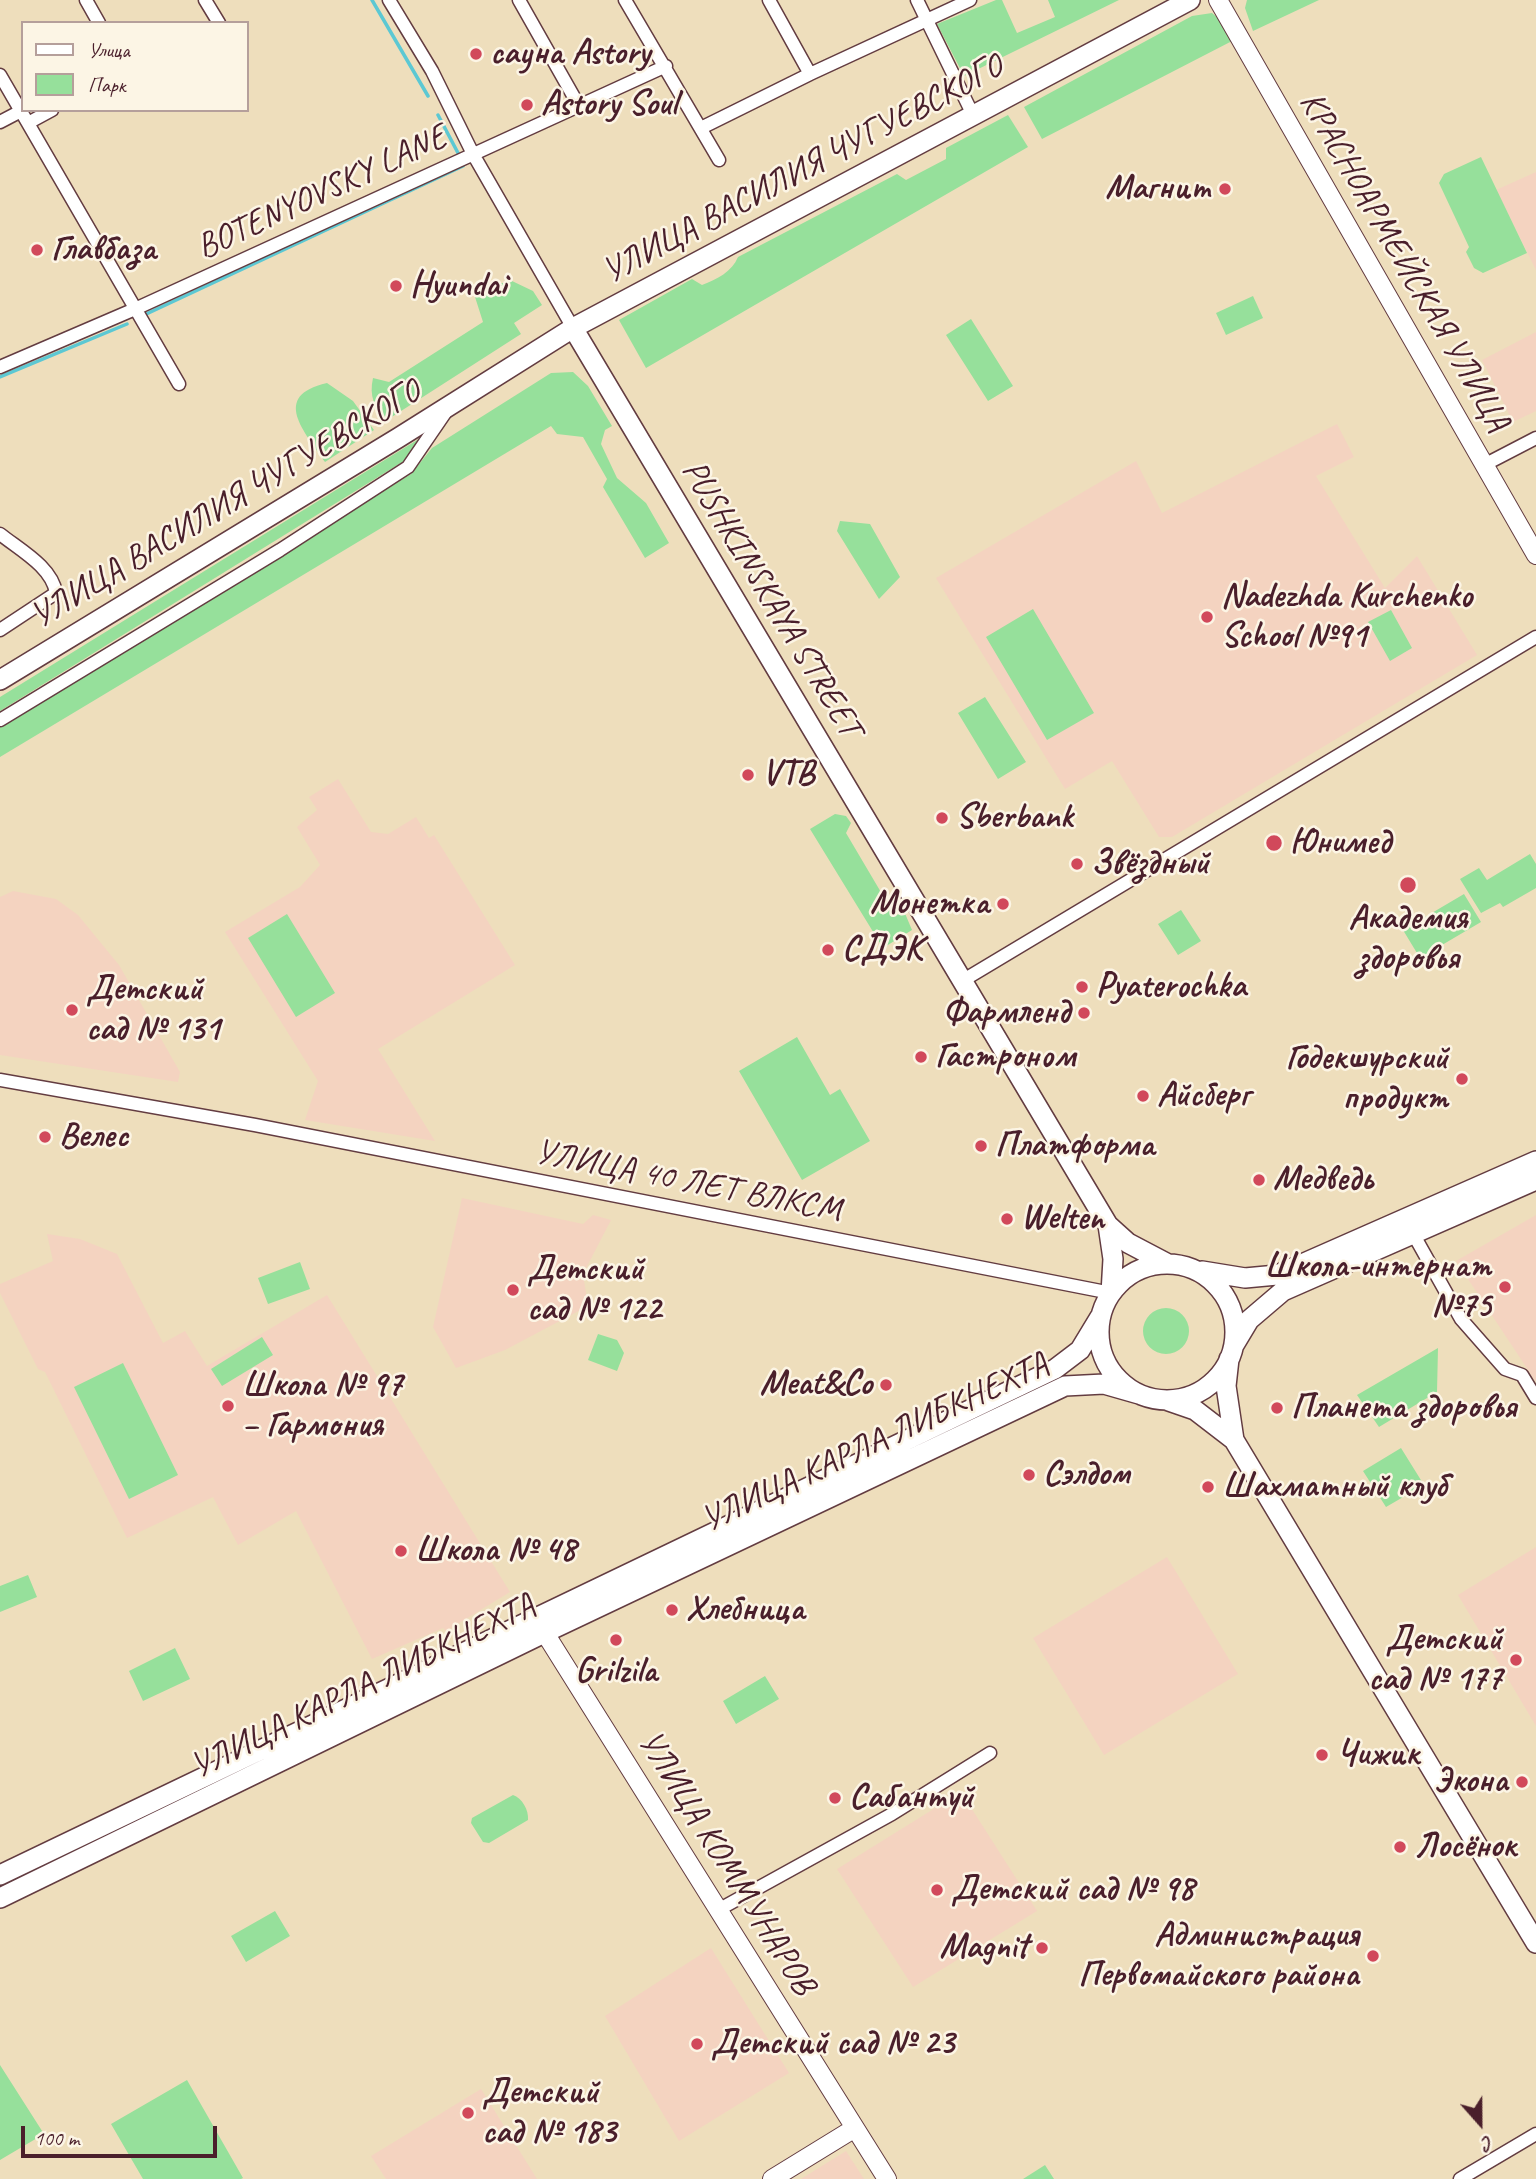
<!DOCTYPE html>
<html>
<head>
<meta charset="utf-8">
<style>
  body { margin:0 }
  #map { position:relative; width:1536px; height:2179px; overflow:hidden; background:#eedebc; font-family:Caveat,sans-serif }
  canvas { display:block }
  .legend { position:absolute; left:21px; top:21px; width:228px; height:91px; box-sizing:border-box; background:#fcf5e5; border:2px solid #b59f9b; margin:0; padding:9px 12px; list-style:none; font-size:21px; color:#4a1f2b }
  .legend li { display:flex; align-items:center; gap:14px; height:35px }
  .legend b { width:35px; border:2px solid #b59f9b }
  .north { position:absolute; left:1445px; top:2088px; width:70px; height:70px; -webkit-text-stroke:5px #fcf5e5; paint-order:stroke; rotate:159deg; font-size:19px; font-weight:700; line-height:28px; text-align:center; color:#4a1f2b }
  .north::after { content:''; display:block; margin:auto; width:24px; height:32px; background:#4a1f2b; clip-path:polygon(50% 0,100% 100%,50% 72%,0 100%) }
  .scale { position:absolute; left:21px; top:2126px; width:196px; height:32px; box-sizing:border-box; border:4px solid #4a1f2b; border-top:0; padding-left:9px; font-size:21px; line-height:24px; white-space:nowrap; color:#4a1f2b; -webkit-text-stroke:5px #fcf5e5; paint-order:stroke }
</style>
</head>
<body>
<div id="map">
<canvas width="1536" height="2179"></canvas>
<ul class="legend">
<li><b style="height:9px;background:#fff"></b>Улица</li>
<li><b style="height:19px;background:#96e09b"></b>Парк</li>
</ul>
<div class="north">С</div>
<div class="scale">100 m</div>
</div>
<script>
const ctx = document.querySelector('canvas').getContext('2d');
ctx.lineJoin = 'round';
function paint(path, color) {
  ctx.fillStyle = color;
  ctx.fill(path, 'evenodd');
}
function strokePath(path, color, width, dash) {
  ctx.strokeStyle = color;
  ctx.lineWidth = width;
  ctx.lineCap = dash ? 'butt' : 'round';
  ctx.setLineDash(dash || []);
  ctx.stroke(path);
}
function label(font, color, halo, rows, align = 'center') {
  ctx.font = font + ' Caveat,sans-serif';
  ctx.lineWidth = 5;
  ctx.setLineDash([]);
  ctx.textBaseline = 'middle';
  ctx.strokeStyle = halo;
  ctx.fillStyle = color;
  for (const [text, x, y, turn = 0] of rows) {
    ctx.save();
    ctx.translate(x, y);
    ctx.rotate((+turn || 0) * Math.PI / 180);
    ctx.textAlign = isNaN(turn) ? turn : align;
    if (halo) ctx.strokeText(text, 0, 0);
    ctx.fillText(text, 0, 0);
    ctx.restore();
  }
}
paint(new Path2D(`
  M1536,172V270L1496,190Z
  M1536,332V411L1513,422L1482,360Z
  M1337,424L1354,457L1316,476L1385,588L1417,556L1477,655L1172,837H1159L1112,761L1065,789L936,578L1136,461L1162,513Z
  M338,779L371,832L388,834L416,817L429,838L434,835L515,965L378,1049L435,1141L305,1120L318,1081L225,932L300,887L320,865L297,827L317,810L309,797Z
  M13,891L56,899L78,915L119,965L180,1072L178,1082L0,1055V897Z
  M462,1198L583,1224L593,1215L611,1220L583,1274L588,1306L505,1350L456,1368L433,1327Z
  M1536,1215V1382L1456,1261Z
  M47,1234L80,1239L117,1254L163,1343L185,1331L207,1366L327,1295L510,1592L446,1631L443,1628L372,1659L296,1511L238,1545L213,1497L127,1538L45,1372L38,1369L0,1293V1284L53,1261Z
  M1536,1547V1726L1458,1595Z
  M1167,1557L1238,1674L1104,1755L1033,1638Z
  M961,1792L1037,1911L913,1987L837,1869Z
  M711,1948L789,2073L679,2141L605,2016Z
  M481,2089L537,2179H386L371,2156Z
  M846,2151L864,2179H801Z`), '#f4d3c0');
paint(new Path2D(`
  M996,0H1002L1017,33L1055,17L1048,0H1119L964,76L937,24Z
  M1247,0H1319L1253,31L1245,8Z
  M1212,13L1225,24L1234,40L1042,139L1024,107L1192,16Z
  M1008,115L1028,147L646,368L619,320L692,279L702,285C717,279 732,272 738,257L897,174L906,180L946,159V148Z
  M1481,157L1527,253L1483,273L1474,268L1466,252L1469,247L1439,183L1444,174Z
  M512,281L533,291L542,305L514,323L521,334L387,420C374,408 369,396 373,378L389,382L483,322L475,297L483,287Z
  M1253,296L1263,318L1226,335L1216,313Z
  M971,319L1013,386L988,401L946,335Z
  M573,372L588,386L612,426L605,430L601,444L617,478L646,503L669,543L645,558L603,487L607,479L583,437L557,434L551,426L0,757V727L411,474L432,448L551,373Z
  M327,383L353,401L374,430L325,462C305,432 270,396 327,383Z
  M422,437L404,461L0,711V697Z
  M840,521L870,524L900,577L879,599L837,531Z
  M1033,609L1094,713L1047,740L986,637Z
  M1391,610L1412,648L1390,661L1368,622Z
  M985,697L1026,762L998,779L958,713Z
  M835,814L846,816L851,823L846,833L895,916L904,911L912,930L883,948L810,829Z
  M1530,854L1536,864V888L1503,907L1500,903L1481,913L1460,879L1479,868L1487,880Z
  M1464,894L1481,922L1420,958L1403,930Z
  M1181,910L1201,941L1178,955L1158,924Z
  M287,914L335,993L296,1017L248,938Z
  M797,1037L830,1095L840,1089L870,1141L802,1180L739,1071Z
  M300,1262L310,1289L268,1304L258,1278Z
  M1143 1331a23 23 0 1 1 46 0a23 23 0 1 1-46 0Z
  M598,1334L617,1340L624,1353L617,1371L588,1360Z
  M262,1337L273,1355L222,1386L211,1369Z
  M1438,1348L1437,1392L1379,1427L1357,1395Z
  M123,1363L178,1475L129,1499L74,1387Z
  M1401,1448L1424,1485L1386,1507L1363,1471Z
  M28,1575L37,1597L0,1612V1586Z
  M175,1648L190,1679L143,1701L129,1671Z
  M765,1676L779,1699L736,1724L723,1701Z
  M513,1795C522,1798 529,1810 528,1820L489,1843L483,1842L471,1823L472,1818Z
  M275,1911L290,1936L246,1962L231,1936Z
  M0,2065L44,2134L0,2160Z
  M187,2080L243,2178L241,2179H143L111,2124Z
  M1045,2165L1054,2179H1023Z`), '#96e09b');
strokePath(new Path2D(`
  M372,0L428,96
  M438,115L458,153
  M142,316L463,166
  M0,377L127,324`), '#5cc8d3', 3.5);
const street = new Path2D(`
  M86,0L99,23
  M205,0L219,23
  M389,0L432,71L473,154L573,328
  M519,0L579,106
  M625,0L719,160
  M769,0L810,74
  M917,0L973,115
  M0,75L179,384
  M0,122L21,111
  M28,123L52,110
  M701,128L810,74L970,0
  M0,367L135,309L666,66
  M1484,465L1536,438
  M0,534C20,550 52,567 56,593L0,630
  M0,720L280,550L408,467L445,413
  M962,981L1536,637
  M0,1080L255,1125L1111,1293
  M1411,1230L1461,1319L1505,1369L1522,1375L1536,1398
  M718,1910L892,1814L990,1753
  M1460,2179L1536,2134`);
const secondary = new Path2D(`
  M1218,0L1536,555
  M538,1622L887,2179
  M772,2179L855,2128`);
const primary = new Path2D(`
  M573,328L1108,1225L1128,1243L1168,1264
  M0,680L398,438L573,328L1190,0
  M1108,1225L1113,1259L1111,1293
  M1099 1332a68 68 0 1 1 136 0a68 68 0 1 1-136 0Z
  M1202,1271L1245,1278L1277,1275L1536,1161
  M1234,1345L1249,1320L1283,1291L1536,1180
  M1229,1359L1226,1386L1234,1440L1536,1943
  M1166,1400L1195,1410L1234,1440
  M0,1875L1055,1369L1080,1350L1100,1317
  M0,1898L544,1633L1065,1386L1104,1384L1139,1394`);
strokePath(street, '#633c41', 15);
strokePath(secondary, '#633c41', 20);
strokePath(primary, '#633c41', 22);
strokePath(street, '#fff', 12);
strokePath(secondary, '#fff', 18);
strokePath(primary, '#fff', 19);
for (const [x, y, r, color] of [
  [476,54,7,"#d1495b"],
  [527,105,7,"#d1495b"],
  [1225,189,7,"#d1495b"],
  [37,250,7,"#d1495b"],
  [396,286,7,"#d1495b"],
  [1207,617,7,"#d1495b"],
  [748,775,7,"#d1495b"],
  [942,818,7,"#d1495b"],
  [1274,843,9,"#d1495b"],
  [1077,864,7,"#d1495b"],
  [1408,885,9,"#d1495b"],
  [1003,904,7,"#d1495b"],
  [828,950,7,"#d1495b"],
  [1082,987,7,"#d1495b"],
  [72,1010,7,"#d1495b"],
  [1084,1013,7,"#d1495b"],
  [921,1057,7,"#d1495b"],
  [1462,1079,7,"#d1495b"],
  [1143,1096,7,"#d1495b"],
  [45,1137,7,"#d1495b"],
  [981,1146,7,"#d1495b"],
  [1259,1180,7,"#d1495b"],
  [1007,1219,7,"#d1495b"],
  [1505,1287,7,"#d1495b"],
  [513,1290,7,"#d1495b"],
  [886,1385,7,"#d1495b"],
  [228,1406,7,"#d1495b"],
  [1277,1408,7,"#d1495b"],
  [1029,1475,7,"#d1495b"],
  [1208,1487,7,"#d1495b"],
  [401,1551,7,"#d1495b"],
  [672,1610,7,"#d1495b"],
  [616,1640,7,"#d1495b"],
  [1516,1660,7,"#d1495b"],
  [1322,1755,7,"#d1495b"],
  [1522,1782,7,"#d1495b"],
  [835,1798,7,"#d1495b"],
  [1400,1847,7,"#d1495b"],
  [937,1890,7,"#d1495b"],
  [1042,1948,7,"#d1495b"],
  [1373,1956,7,"#d1495b"],
  [697,2044,7,"#d1495b"],
  [468,2113,7,"#d1495b"]
]) {
  const dot = new Path2D();
  dot.arc(x, y, r, 0, 2 * Math.PI);
  ctx.fillStyle = color;
  ctx.fill(dot);
  strokePath(dot, '#fcf5e5', 2.5);
}
label('bold 35px', '#4a1f2b', '#fcf5e5', [
  ["сауна Astory",490,54],
  ["Astory Soul",541,105],
  ["Магнит",1211,189,"right"],
  ["Главбаза",51,250],
  ["Hyundai",410,286],
  ["Nadezhda Kurchenko",1221,597],
  ["School №91",1221,637],
  ["VTB",762,775],
  ["Sberbank",956,818],
  ["Юнимед",1290,843],
  ["Звёздный",1091,864],
  ["Монетка",989,904,"right"],
  ["Академия",1408,919,"center"],
  ["здоровья",1408,959,"center"],
  ["СДЭК",842,950],
  ["Pyaterochka",1096,987],
  ["Детский",86,990],
  ["сад № 131",86,1030],
  ["Фармленд",1070,1013,"right"],
  ["Гастроном",935,1057],
  ["Годекшурский",1448,1059,"right"],
  ["продукт",1448,1099,"right"],
  ["Айсберг",1157,1096],
  ["Велес",59,1137],
  ["Платформа",995,1146],
  ["Медведь",1273,1180],
  ["Welten",1021,1219],
  ["Школа-интернат",1491,1267,"right"],
  ["№75",1491,1307,"right"],
  ["Детский",527,1270],
  ["сад № 122",527,1310],
  ["Meat&Co",872,1385,"right"],
  ["Школа № 97",242,1386],
  ["– Гармония",242,1426],
  ["Планета здоровья",1291,1408],
  ["Сэлдом",1043,1475],
  ["Шахматный клуб",1222,1487],
  ["Школа № 48",415,1551],
  ["Хлебница",686,1610],
  ["Детский",1502,1640,"right"],
  ["сад № 177",1502,1680,"right"],
  ["Grilzila",616,1672,"center"],
  ["Чижик",1336,1755],
  ["Экона",1508,1782,"right"],
  ["Сабантуй",849,1798],
  ["Лосёнок",1414,1847],
  ["Детский сад № 98",951,1890],
  ["Администрация",1359,1936,"right"],
  ["Первомайского района",1359,1976,"right"],
  ["Magnit",1028,1948,"right"],
  ["Детский сад № 23",711,2044],
  ["Детский",482,2093],
  ["сад № 183",482,2133]
], 'left');
label('35px', '#4a1f2b', '#fcf5e5', [
  ["УЛИЦА ВАСИЛИЯ ЧУГУЕВСКОГО",803,170,-28],
  ["BOTENYOVSKY LANE",322,193,-25],
  ["КРАСНОАРМЕЙСКАЯ УЛИЦА",1404,262,60],
  ["УЛИЦА ВАСИЛИЯ ЧУГУЕВСКОГО",226,505,-31],
  ["PUSHKINSKAYA STREET",771,599,59],
  ["УЛИЦА 40 ЛЕТ ВЛКСМ",688,1182,11],
  ["УЛИЦА КАРЛА ЛИБКНЕХТА",875,1443,-25],
  ["УЛИЦА КАРЛА ЛИБКНЕХТА",363,1687,-26],
  ["УЛИЦА КОММУНАРОВ",726,1863,58]
]);
</script>
</body>
</html>
